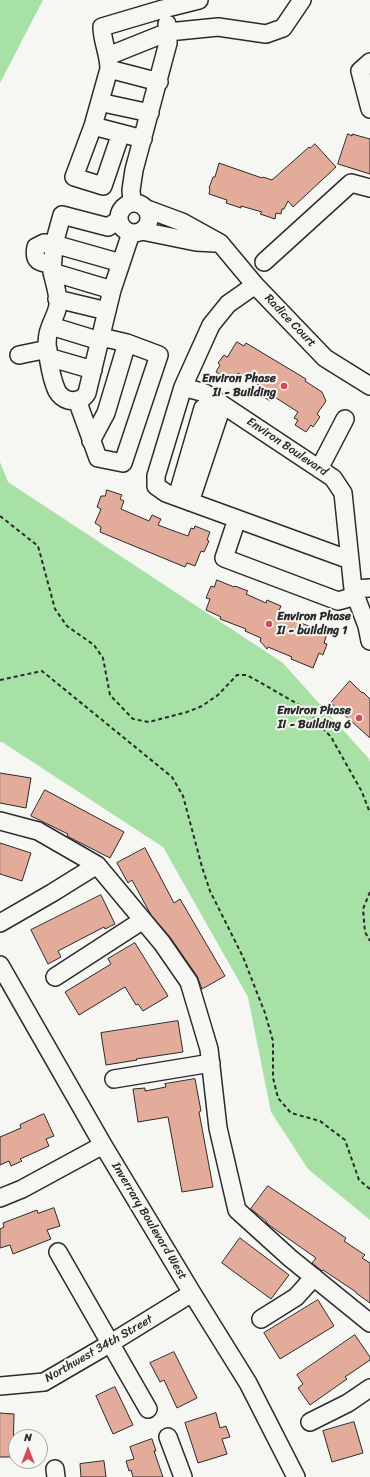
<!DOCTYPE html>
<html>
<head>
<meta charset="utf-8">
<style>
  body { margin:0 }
  #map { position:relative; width:370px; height:1477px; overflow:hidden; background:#f6f6f2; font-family:Sriracha,sans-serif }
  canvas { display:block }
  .north { position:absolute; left:8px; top:1429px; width:40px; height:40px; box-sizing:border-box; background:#f6f6f2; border:1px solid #a5a5a2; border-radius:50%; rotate:0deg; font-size:11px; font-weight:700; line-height:16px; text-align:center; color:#2b2b2b }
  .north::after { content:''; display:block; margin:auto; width:14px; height:18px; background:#d1495b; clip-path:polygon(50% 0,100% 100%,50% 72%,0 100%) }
</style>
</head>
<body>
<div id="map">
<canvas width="370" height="1477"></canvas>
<div class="north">N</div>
</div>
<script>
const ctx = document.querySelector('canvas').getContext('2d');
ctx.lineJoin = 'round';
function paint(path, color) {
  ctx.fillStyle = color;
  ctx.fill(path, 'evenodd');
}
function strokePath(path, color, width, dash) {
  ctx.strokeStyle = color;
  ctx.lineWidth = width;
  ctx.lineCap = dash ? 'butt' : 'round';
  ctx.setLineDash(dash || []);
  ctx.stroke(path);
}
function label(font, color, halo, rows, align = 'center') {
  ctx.font = font + ' Sriracha,sans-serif';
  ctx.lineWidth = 4;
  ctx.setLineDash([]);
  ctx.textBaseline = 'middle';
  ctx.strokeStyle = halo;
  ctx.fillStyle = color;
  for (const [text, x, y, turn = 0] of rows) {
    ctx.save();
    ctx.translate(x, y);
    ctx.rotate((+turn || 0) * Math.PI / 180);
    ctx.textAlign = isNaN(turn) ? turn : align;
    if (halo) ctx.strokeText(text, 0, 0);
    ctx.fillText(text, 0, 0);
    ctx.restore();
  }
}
paint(new Path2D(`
  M0,0H43L0,83Z
  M0,462L8,482L283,663L369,759L370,762V1220L308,1169L271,1112L248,997L163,847L2,742H0Z`), '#a8e1a6');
const building = new Path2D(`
  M348,134L352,136V134L370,139V174L338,164Z
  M315,144L336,167L293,207L288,201L284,209H282L281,214L276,213L275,219L260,214L262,212L241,206V208L226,203L227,200L209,194L210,189L209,188L213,177H215L219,163L262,178L263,177L272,180L309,147L310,148Z
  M237,342L244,346L246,343L306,379L305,381L322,392L326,401L317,414L320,417L313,427L311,425L306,432L295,425L298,420L294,418L298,412L273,396L270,401L259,394L263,388L250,379L249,380L238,373L234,379L230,377L228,380L216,372L220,365L218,363L224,355L227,357Z
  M107,490L122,495L120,499L124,501L121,509L149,521L152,515L161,519L158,525L174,531L188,536L191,528L194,529L195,526L210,532L207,540L209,541L204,552L201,551L195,566L187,563L185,567L100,532L101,527L95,523L101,509L97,507L101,496H105Z
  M217,580L234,587L235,586L248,591L246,594L266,603L267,600L281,606L278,613L327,634L324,643L327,644L323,655L319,653L313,668L291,659L292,657L268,647L267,649L260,641L261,638L245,631L246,629L220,619L221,617L206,610L210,599L206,598L211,586L214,587Z
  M350,681L361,692L364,693L370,699V738L331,703Z
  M0,773L31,778L26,808L0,803Z
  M45,790L124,832L110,858L67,836L68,834L31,816Z
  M0,843L31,853L22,881L0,874Z
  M145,848L174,903L180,899L225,976L202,989L197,976L170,937L151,915L132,880L128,883L117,863Z
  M101,895L115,924L105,929L104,927L58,951L61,957L48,964L31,930Z
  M135,943L168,996L143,1011L138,1004L136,1005L125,987L79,1015L65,992L111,964L108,959Z
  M178,1021L183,1052L136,1059L137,1060L106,1065L101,1033Z
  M195,1079L201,1111L199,1112L213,1187L182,1192L168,1117L138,1122L133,1089L145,1088V1091L166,1087L165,1084Z
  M44,1114L54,1136L46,1139L49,1146L20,1159L22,1161L11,1166L9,1161L0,1165V1137L21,1128L20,1125Z
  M268,1186L346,1238L344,1241L365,1255L362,1258L370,1263V1303L356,1293V1292L323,1270L322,1271L312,1263L316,1258L269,1225L266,1222V1221L251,1209Z
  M54,1208L60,1226L47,1230L51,1239L13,1254L10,1245L0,1248V1229L4,1227L3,1223L37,1210L38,1213Z
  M240,1238L289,1275L271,1299L222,1263Z
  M318,1300L334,1326L280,1359L264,1333Z
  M355,1335L370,1357V1360L345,1377L347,1379L310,1405L298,1388L303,1384L297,1375Z
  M174,1352L197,1398L177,1408L164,1380L160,1382L150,1363Z
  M115,1387L133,1425L113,1434L96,1396Z
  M0,1413L14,1414L13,1457H0Z
  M216,1413L220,1428L226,1426L230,1437L222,1439L227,1454L198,1463L185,1423Z
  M354,1422L363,1453L332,1462L323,1431Z
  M152,1439L156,1451H154L163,1477H133L131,1470L129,1471L126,1461L134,1459L130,1447Z
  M104,1461L106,1477H81L80,1464Z`);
paint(building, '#e3ac9a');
strokePath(building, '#2b2b2b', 1);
const minor = new Path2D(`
  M108,56L168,32L218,27L266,34L283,28L302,0
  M370,62L360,71L370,109
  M109,69L159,82
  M108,104L150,113
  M93,126L74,177L103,186L121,133
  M143,139L93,126L109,69C109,54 102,41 102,27L163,9L199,0
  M132,202L131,190L134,170L168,43V32L167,24
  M119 218a15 15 0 1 1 30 0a15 15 0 1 1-30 0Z
  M147,209L182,222L220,243L255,285L325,358L370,386
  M119,220L108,227L62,215L54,244L121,263
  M142,231L196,242L215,243
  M264,262L351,183L370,188
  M52,272L54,244L44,243L36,247C33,261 39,263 52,264
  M255,285L228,304L211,325L183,387L156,476V486L166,493L350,560
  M112,290L52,272C54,281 59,296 58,305C57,314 50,324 48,334C45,347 51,378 57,391C59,395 64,399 68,400C76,402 83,400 87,393L112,290L131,233
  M57,299L107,311
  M51,326L100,341
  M19,355L48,349
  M48,357L93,370
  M183,387L205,393L333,478L343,493L353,589L367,626L370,641
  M77,400L98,458L123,463L159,355L127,343
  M91,441L106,413L127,343L101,337
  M319,469L345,419
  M177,497L203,408L220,412L190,502
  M237,519L224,558L338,601L356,596
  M353,589L370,588
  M0,821L38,831L97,865L162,943L189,982L209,1049L218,1128L237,1210L290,1258L370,1323
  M0,923L52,893L97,865
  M0,965L103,1145L192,1293L248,1383L296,1477
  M55,977L143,920
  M114,1079L211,1063
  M0,1198L22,1189L103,1145
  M58,1252L148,1409
  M261,1319L296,1297L314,1277
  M0,1386L44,1382L111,1343L192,1293
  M310,1422L348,1403L370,1388
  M168,1437L183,1477
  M55,1469L56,1477`);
strokePath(minor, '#2b2b2b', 20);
strokePath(new Path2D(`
  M0,516L38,546L55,609L67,626L94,645L103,658L110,695L133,719L149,722L187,712L202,706L218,695L237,675H247L303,707L331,737L362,792L370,813
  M0,680L42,671L172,777L183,796L202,867L210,891L243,957L265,1013L273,1041V1078L278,1098L291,1113L320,1121L345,1140L359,1180L370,1189
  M370,892L363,909L365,932L370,941`), '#2b2b2b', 2, [4, 3]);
strokePath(minor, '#f6f6f2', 17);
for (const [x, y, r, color] of [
  [284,386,4,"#d1495b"],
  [269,624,4,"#d1495b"],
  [359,718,4,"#d1495b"]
]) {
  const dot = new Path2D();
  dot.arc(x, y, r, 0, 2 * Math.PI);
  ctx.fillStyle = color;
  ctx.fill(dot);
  strokePath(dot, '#f6f6f2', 1.5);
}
label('12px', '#2b2b2b', '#f6f6f2', [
  ["Radice Court",290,321,46],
  ["Environ Boulevard",287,447,34],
  ["Inverrary Boulevard West",149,1221,59],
  ["Northwest 34th Street",99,1349,-30]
]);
label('bold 12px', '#2b2b2b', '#f6f6f2', [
  ["Environ Phase",276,379],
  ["II - Building",276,393],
  ["Environ Phase",277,617,"left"],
  ["II - building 1",277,631,"left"],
  ["Environ Phase",351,711],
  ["II - Building 6",351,725]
], 'right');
</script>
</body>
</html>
